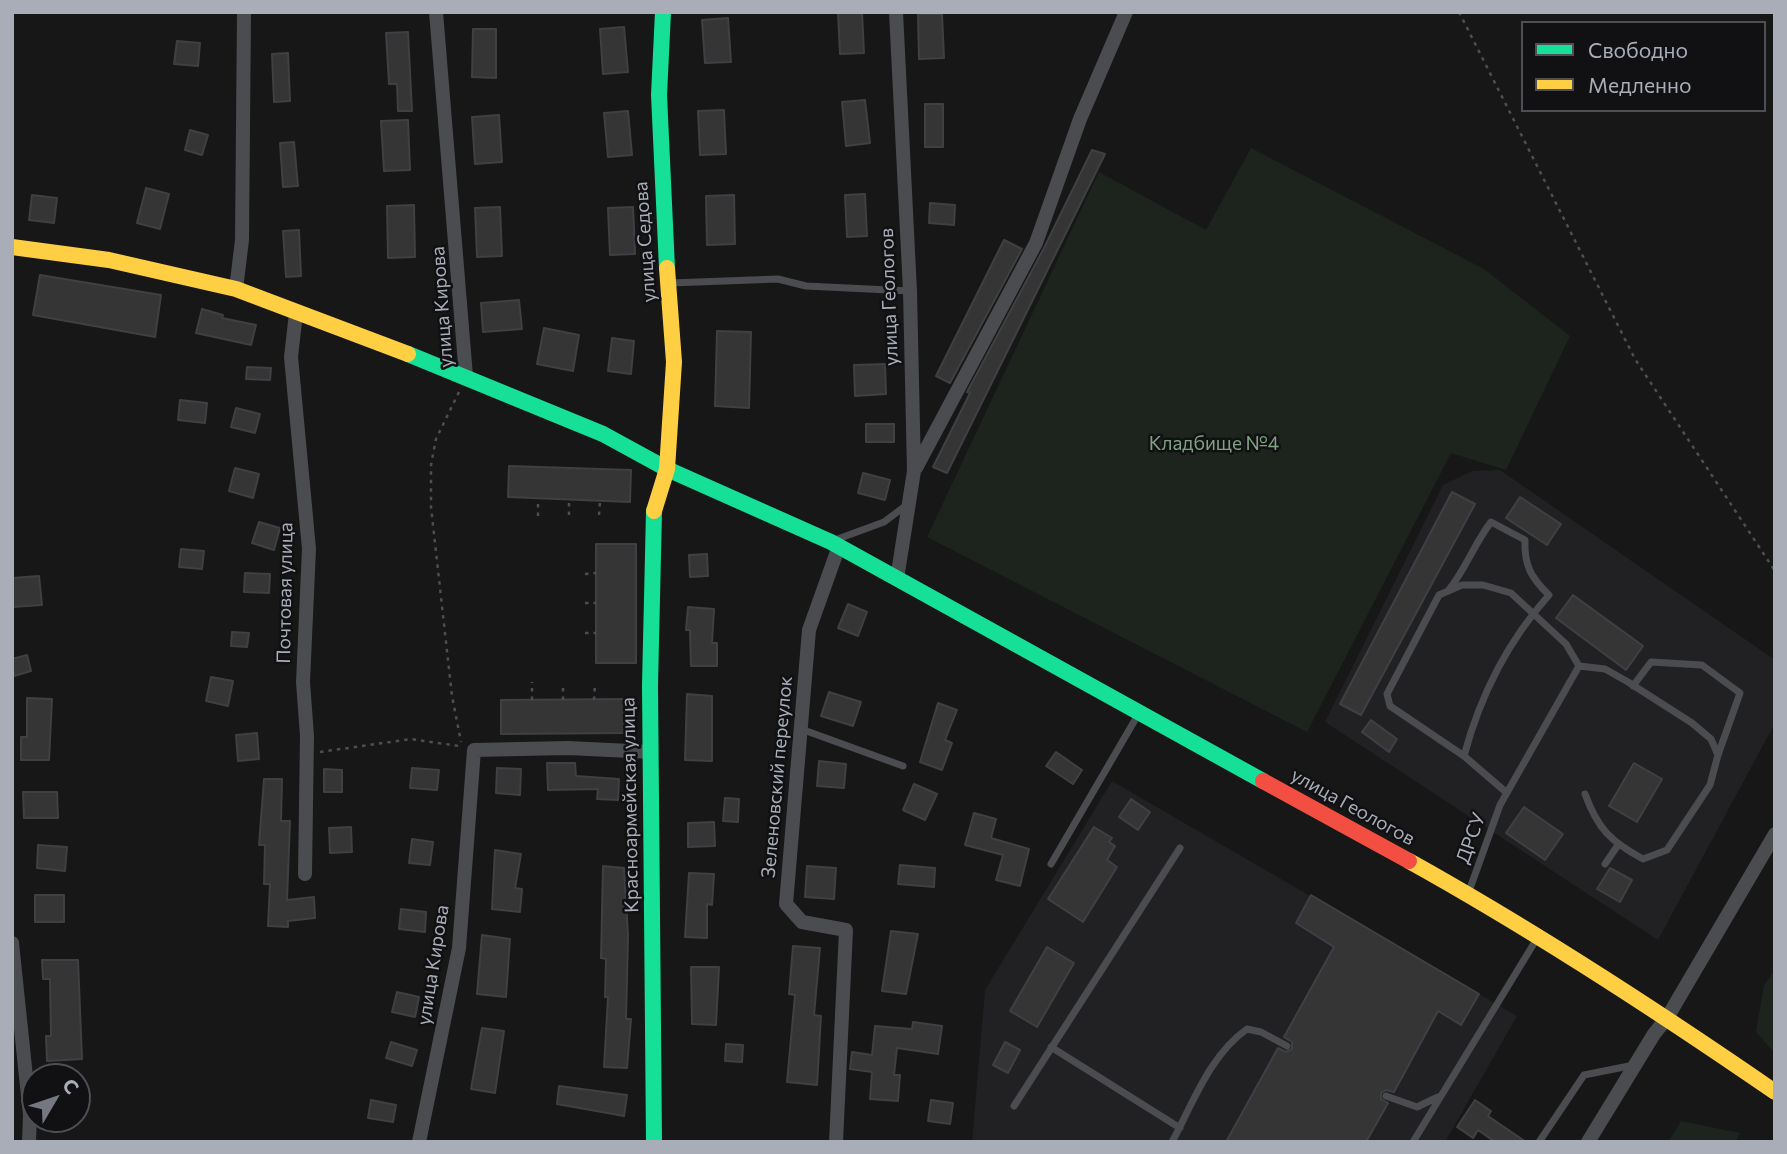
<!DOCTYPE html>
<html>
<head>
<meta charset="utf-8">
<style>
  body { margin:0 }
  #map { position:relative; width:1787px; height:1154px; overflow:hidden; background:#171717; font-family:Commissioner,sans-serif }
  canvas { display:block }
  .frame { position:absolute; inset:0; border:14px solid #a8adb8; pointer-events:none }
  .legend { position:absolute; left:1521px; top:21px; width:245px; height:91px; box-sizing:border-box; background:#111113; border:2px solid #4d4f55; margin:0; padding:9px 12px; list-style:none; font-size:21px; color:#a8adb8 }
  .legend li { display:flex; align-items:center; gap:14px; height:35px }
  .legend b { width:35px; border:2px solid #4d4f55 }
  .north { position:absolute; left:21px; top:1063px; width:70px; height:70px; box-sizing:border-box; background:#111113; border:2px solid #4d4f55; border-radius:50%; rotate:51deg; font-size:19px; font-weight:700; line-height:28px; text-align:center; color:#a8adb8 }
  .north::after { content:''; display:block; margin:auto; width:24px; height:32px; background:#757880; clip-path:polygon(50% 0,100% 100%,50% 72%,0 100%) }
</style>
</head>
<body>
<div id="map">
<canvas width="1787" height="1154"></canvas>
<div class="frame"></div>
<ul class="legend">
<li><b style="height:9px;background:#16e098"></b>Свободно</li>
<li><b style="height:9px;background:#ffcf43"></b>Медленно</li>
</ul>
<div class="north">С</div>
</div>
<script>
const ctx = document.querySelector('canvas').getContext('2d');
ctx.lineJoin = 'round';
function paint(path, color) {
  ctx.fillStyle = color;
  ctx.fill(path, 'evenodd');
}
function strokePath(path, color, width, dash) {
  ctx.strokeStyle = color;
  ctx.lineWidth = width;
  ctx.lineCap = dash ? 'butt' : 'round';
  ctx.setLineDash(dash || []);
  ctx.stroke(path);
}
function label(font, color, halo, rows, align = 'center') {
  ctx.font = font + ' Commissioner,sans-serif';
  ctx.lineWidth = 5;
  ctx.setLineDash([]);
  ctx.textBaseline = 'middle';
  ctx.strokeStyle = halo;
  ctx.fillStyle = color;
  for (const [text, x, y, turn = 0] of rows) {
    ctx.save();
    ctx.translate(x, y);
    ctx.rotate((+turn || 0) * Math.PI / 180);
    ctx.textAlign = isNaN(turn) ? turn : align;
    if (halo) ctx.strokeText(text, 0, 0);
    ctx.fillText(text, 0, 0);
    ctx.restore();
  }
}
paint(new Path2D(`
  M1500,470L1775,660V723L1658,940L1325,722L1443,485L1472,471Z
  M1112,781L1517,1016L1445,1142H972L985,990Z`), '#212123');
paint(new Path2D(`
  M1251,148L1484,269L1570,336L1506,470L1451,453L1307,732L927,537L1099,172L1206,230Z
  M1775,969V1049L1773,1051L1756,1032L1764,986Z
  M1681,1121L1740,1133L1735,1142H1668Z`), '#1d241e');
const building = new Path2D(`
  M838,12H862L864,53L840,54Z
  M918,14H942L944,58L919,59Z
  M728,18L731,62L705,63L702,20Z
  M624,27L628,72L603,74L600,29Z
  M473,29H496V78L472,77Z
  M408,32L412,111H398L397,84H389L386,33Z
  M177,41L200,43L198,66L174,64Z
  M288,53L290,101L274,102L272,54Z
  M865,100L870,143L846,146L842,102Z
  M925,104H943V147H925Z
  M724,110L726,154L700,155L698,111Z
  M628,111L632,155L608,157L604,113Z
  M499,115L502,162L475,164L472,117Z
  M408,120L410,170L384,171L381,121Z
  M190,130L208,135L202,155L185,150Z
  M294,142L298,186L283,187L280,143Z
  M1092,150L1105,154L947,473L933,467L970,393L967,392L1044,248Z
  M146,188L169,194L160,229L137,223Z
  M865,194L867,236L847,237L845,195Z
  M32,195L57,198L54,223L29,220Z
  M734,195L735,244L707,245L706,196Z
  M930,203L955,205L954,225L929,223Z
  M414,205L415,257L388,258L387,206Z
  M500,207L502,256L477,257L475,208Z
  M633,207L635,254L610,255L608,208Z
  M299,230L301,276L286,277L283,231Z
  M1004,240L1022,249L950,383L936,376Z
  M40,275L161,295L155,337L33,315Z
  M519,300L522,329L483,332L481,303Z
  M202,309L223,315L222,318L256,325L251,345L196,333Z
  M544,328L579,335L573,371L537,364Z
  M717,331L751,332L749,408L715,406Z
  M612,338L634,341L631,374L608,371Z
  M885,364L886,394L855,396L854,365Z
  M247,367L271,368L270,380L246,379Z
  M180,400L207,403L205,423L178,420Z
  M236,408L260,414L255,433L231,427Z
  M866,424H894V442H866Z
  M509,466L631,470L630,502L508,497Z
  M235,468L259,474L253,498L229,491Z
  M863,473L890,480L885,500L858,493Z
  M1452,492L1475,504L1361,715L1340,704Z
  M1520,497L1561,524L1547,545L1506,518Z
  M259,522L280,528L274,550L252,543Z
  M596,544H636V663H596Z
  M181,549L204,551L202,569L179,567Z
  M707,554L708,576L690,577L689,555Z
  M245,573L270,574L269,593L244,592Z
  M39,576L42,605L12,607V578Z
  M1573,595L1643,646L1626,670L1556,618Z
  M848,604L867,612L858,636L838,628Z
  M688,607L714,609L712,643H717V666H691L690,630H686Z
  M232,632L249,633L247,647L231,646Z
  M27,655L31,671L14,676L12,659Z
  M211,677L233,681L228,706L206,701Z
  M829,692L861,702L853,726L821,716Z
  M687,694L712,696V761L685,760Z
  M27,698L52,699L49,760H21V737H27Z
  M625,699L626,733L501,734V700Z
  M938,703L957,710L945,740L952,743L942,770L920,762Z
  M1371,720L1397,739L1389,752L1362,732Z
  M257,733L259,759L238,761L236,735Z
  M1056,752L1082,770L1073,784L1046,766Z
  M819,761L846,764L844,788L817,786Z
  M547,763H575L576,776L619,779L618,800L597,799L598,789L548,790Z
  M1634,763L1662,779L1637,822L1609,806Z
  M412,768L439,770L437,790L410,788Z
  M497,768L521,769L520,795L496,793Z
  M324,769L342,770V792H324Z
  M264,779H282L281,821H290L287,900L314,897L315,918L288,921V927L268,926L270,884H264L265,845H259Z
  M914,784L937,794L925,820L903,810Z
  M23,792H57L58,818H24Z
  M725,798L739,799L738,822L723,821Z
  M1131,799L1150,812L1138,830L1119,817Z
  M1524,807L1563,834L1545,860L1506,833Z
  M974,813L996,819L991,838L1029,849L1020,886L996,880L1003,855L965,845Z
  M714,822L715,846L688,847V823Z
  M351,827L352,852L330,853L329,828Z
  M1094,827L1112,838L1109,842L1115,846L1107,860L1117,867L1083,922L1048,899Z
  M412,839L433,842L430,865L409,863Z
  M38,845L67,847L65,871L37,868Z
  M495,850L521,854L515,888L522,889L520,912L492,909Z
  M900,865L935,868L934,887L898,884Z
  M603,866L624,868L628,935L626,1019H631L627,1068L604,1067L608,997H605L606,959L601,958Z
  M807,866L836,868L834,899L805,897Z
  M1610,868L1632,880L1620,902L1597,889Z
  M689,873L714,874L712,905L707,904V938L685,937Z
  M35,895H64V922H35Z
  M1311,895L1479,994L1461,1025L1438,1011L1394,1092L1386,1090L1381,1093V1099L1388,1103L1366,1142H1226L1278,1048L1286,1052L1292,1049V1042L1284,1037L1334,947L1296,923Z
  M401,909L426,912L425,932L399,929Z
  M891,931L918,934L906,994L882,991Z
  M482,935L510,939L506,997L477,994Z
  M793,946L820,948L814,1015L821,1016L817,1085L787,1082L795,995L789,994Z
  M1047,947L1074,963L1037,1027L1010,1011Z
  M42,960H78L82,1059L47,1061L46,1036H51L50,979H43Z
  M691,967H719L716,1025L692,1024Z
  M397,992L419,997L415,1017L392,1012Z
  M913,1022L942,1026L938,1054L897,1048L894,1075H900L898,1101L870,1099L872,1072L850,1069L852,1052L872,1055L875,1026L912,1029Z
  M482,1028L504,1031L495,1093L471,1089Z
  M391,1042L417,1050L412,1066L386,1058Z
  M1005,1042L1020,1050L1008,1073L993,1065Z
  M726,1044L743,1045L742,1062L725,1061Z
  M559,1086L627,1095L624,1116L557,1104Z
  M371,1100L396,1105L393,1122L368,1118Z
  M931,1100L953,1103L950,1124L928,1121Z
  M1475,1100L1491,1111L1488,1116L1526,1142H1495L1478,1130L1473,1138L1457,1127Z`);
paint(building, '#353536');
strokePath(building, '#3f4043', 2);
strokePath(new Path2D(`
  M1459,12L1635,359L1775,571
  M459,392L436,439L431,465V507L452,696L461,742
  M569,515V500
  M599,515L600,501
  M538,516V499
  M585,574L596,573
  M585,603H596
  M585,633H596
  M532,700V682
  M563,700V683
  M594,700L595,684
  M320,752L411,739L459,746`), '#4d4e52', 2.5, [3.5, 5]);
strokePath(new Path2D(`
  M671,283L778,279L806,286L910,291
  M835,540L884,522L908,504
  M1448,591C1466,569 1474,544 1491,522L1525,540C1524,565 1531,578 1549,595C1507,642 1480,696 1464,756
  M1579,666L1605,669L1628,682L1692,723L1711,739L1718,755L1710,785L1667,850L1643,859C1610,841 1598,829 1585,794
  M1633,686L1651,662L1702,665L1740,693L1718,755
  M801,729L903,766
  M1051,864L1139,713
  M1605,864L1618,845
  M1468,894L1500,805L1579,666L1566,644L1511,593L1483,585H1462L1439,595L1387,694L1390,706L1464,756L1507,793
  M1051,1047L1180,1128
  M1386,1096L1417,1107L1438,1097
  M1014,1106L1180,848
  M1172,1142C1193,1103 1210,1055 1247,1029L1261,1032L1287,1046
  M1413,1142L1536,940
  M1539,1142L1584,1075L1634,1065`), '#4b4c50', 7);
strokePath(new Path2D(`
  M436,12L466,376
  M896,12L910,291L914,471L897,579
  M236,289L242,240L244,12
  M296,313L291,357L309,549L303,682L307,736L305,874
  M916,468L1036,243L1080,119L1126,12
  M12,943L30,1115L29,1142
  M419,1142L459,948L474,750L568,748L651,752
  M836,1142L846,930L802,922L786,904L809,630L839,546
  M1588,1142L1654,1034L1667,1018L1775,834`), '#4b4c50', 14);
strokePath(new Path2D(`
  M663,12L659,95L667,268
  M408,354L603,434L667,469L831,542L1263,781
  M654,511L650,685L654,1142`), '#16e098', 16);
strokePath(new Path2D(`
  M12,247L109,260L236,289L408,354
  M654,511L667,469L674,362L667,268
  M1409,861C1535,931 1656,1010 1775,1092`), '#ffcf43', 16);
strokePath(new Path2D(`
  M1263,781L1409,861`), '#f24e42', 16);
label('19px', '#a8adb8', '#111113', [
  ["улица Седова",645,242,-94],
  ["улица Геологов",889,297,-92],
  ["улица Кирова",442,307,-94],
  ["Почтовая улица",285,593,-89],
  ["Зеленовский переулок",777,777,-85],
  ["Красноармейская улица",630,805,-91],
  ["улица Геологов",1353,807,29],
  ["ДРСУ",1471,838,-70],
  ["улица Кирова",433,965,-81]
]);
label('19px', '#7fa381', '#111113', [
  ["Кладбище №4",1214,444]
]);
</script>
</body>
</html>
